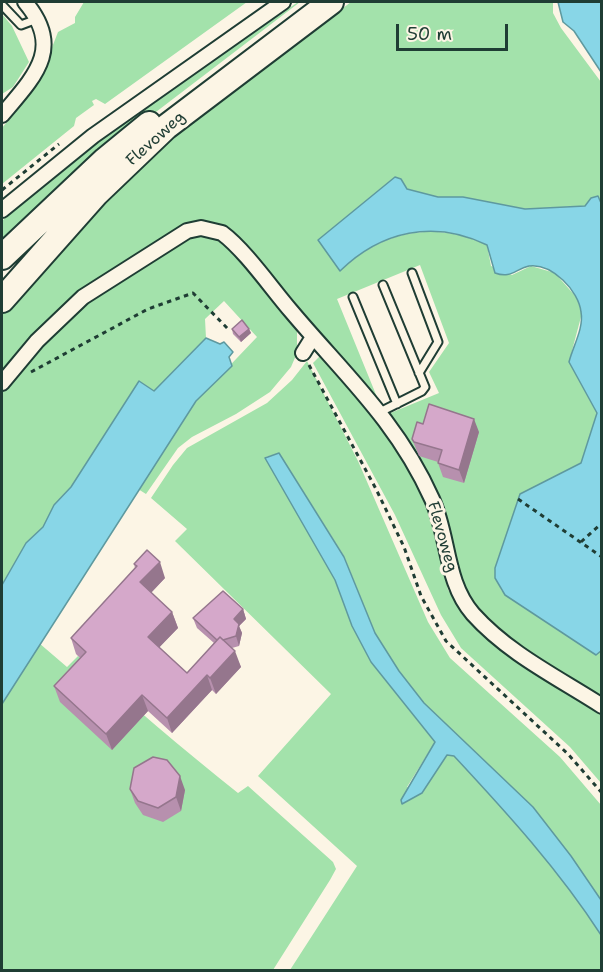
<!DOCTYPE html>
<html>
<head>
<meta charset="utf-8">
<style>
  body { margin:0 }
  #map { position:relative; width:603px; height:972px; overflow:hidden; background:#fcf5e5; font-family:"Shantell Sans",sans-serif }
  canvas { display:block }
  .frame { position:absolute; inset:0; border:3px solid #1f3d34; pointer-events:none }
  .scale { position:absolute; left:396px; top:24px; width:112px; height:27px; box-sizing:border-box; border:3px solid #1f3d34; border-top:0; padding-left:8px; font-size:18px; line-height:21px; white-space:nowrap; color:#1f3d34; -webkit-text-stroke:4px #fcf5e5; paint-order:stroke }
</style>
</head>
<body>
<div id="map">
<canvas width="603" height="972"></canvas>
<div class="frame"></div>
<div class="scale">50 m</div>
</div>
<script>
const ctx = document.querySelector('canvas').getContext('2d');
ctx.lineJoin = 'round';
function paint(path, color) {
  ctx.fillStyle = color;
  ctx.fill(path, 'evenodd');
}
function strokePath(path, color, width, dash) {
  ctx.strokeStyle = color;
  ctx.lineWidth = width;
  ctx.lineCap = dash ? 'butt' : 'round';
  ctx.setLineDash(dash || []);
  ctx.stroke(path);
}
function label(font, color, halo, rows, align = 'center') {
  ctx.font = font + ' "Shantell Sans",sans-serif';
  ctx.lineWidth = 6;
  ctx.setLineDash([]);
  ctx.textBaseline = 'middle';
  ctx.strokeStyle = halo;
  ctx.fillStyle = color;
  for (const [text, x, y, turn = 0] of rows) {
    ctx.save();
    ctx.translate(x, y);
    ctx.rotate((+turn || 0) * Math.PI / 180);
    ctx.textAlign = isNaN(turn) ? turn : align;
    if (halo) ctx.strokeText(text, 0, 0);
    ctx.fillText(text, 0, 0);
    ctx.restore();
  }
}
paint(new Path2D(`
  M84,2H247L105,104L96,99L92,101L94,105L76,118L74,126L2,184V128L25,100L46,63L58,32L75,23V17Z
  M298,2H300L152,115L2,250V221C93,138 198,72 298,2Z
  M343,2L345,3L184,129L351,2H553V13L561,28L601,82V203L591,198L585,206L525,209L463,197H438L407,189L401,179L340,271C381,231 434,220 487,245L491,266L512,275L531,266L555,273L577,298L582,313L569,362L597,413L581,463L520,494L495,568L501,590L596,655L601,650V700L531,656L489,625L464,595L438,500L388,414L439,393L429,372L449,343L420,265L337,299L379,402L265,270L221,227L206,223L73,298L37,333L2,374V308L135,164L283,45Z
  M2,14L12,26L29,62L13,87L2,94Z
  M199,234L222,241L297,324V353L291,367L270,392L236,414L192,437L178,448L146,494L138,489L196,401L257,337L224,301L205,319L206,338L154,391L139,381L71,487L54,505L43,527L26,543L2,585V392L41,346L85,304L186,238Z
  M321,355L354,395L382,422L428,505L448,590L464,610L601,709V783L570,747L461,648L441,615L395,515L313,363Z
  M307,361L358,461L428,622L450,658L560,757L601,805V900L533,807L424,703L399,671L375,633L344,556L279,453L266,457L335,580L352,626L371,662L435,742L407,787L422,793L447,755L454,756L519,826L577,898L601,935V970H290L357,866L258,776L331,694L175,541L187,529L151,498L173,465L187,448L267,403L292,380Z
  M39,643L67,667L78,656C129,704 183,749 238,793L248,786L333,862L336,869L330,880L273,970H2V704Z`), '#a3e2ab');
const water = new Path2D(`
  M558,2H601V72L574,31L563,22Z
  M395,177L401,179L407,189L438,197H463L525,209L585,206L591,198L598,196L601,203L602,650L596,655L505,595L495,578V568L520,494L581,463L597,413L569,362C573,346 584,328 581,312C579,291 552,263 529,266C515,269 511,279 495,273L487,245C434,219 381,231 340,271L318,240Z
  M206,338L220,344L224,342L233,352L229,357L232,366L196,401L2,704V585L26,543L43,527L54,505L71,487L139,381L154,391Z
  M279,453L344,557L375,633L399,671L424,703L533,807L571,856L601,900V935C559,870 507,813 454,756L447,755L422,793L402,804L401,800L435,742L371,662L352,626L335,580L265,458Z`);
paint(water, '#88d6e7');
strokePath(water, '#5e999f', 1.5);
const lane = new Path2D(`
  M2,5L21,25L37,19
  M412,273L438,342L419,373
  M353,297L397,404
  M380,412L422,391L425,387L383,285`);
const street = new Path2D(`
  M2,115C35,76 64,48 25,2
  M2,210L93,136L283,2
  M303,353L313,337
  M2,383L37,341L83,297L187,231L201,228L222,233C245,250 272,289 291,311C344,374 397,421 432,499C449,536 445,582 473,614C509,654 557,677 602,706`);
const highway = new Path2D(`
  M2,257L105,160L149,124
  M2,300L96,194L166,127L331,2`);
strokePath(lane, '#1f3d34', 11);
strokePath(street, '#1f3d34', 18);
strokePath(highway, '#1f3d34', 28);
strokePath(new Path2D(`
  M2,190L59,144
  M309,365L376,489L404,547L421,596L446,641L568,754L602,793
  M31,372L148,309L193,293L228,329
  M518,499L602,557
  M581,542L602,523`), '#1f3d34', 3, [4.5, 4.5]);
strokePath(lane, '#fcf5e5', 7);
strokePath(street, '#fcf5e5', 14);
strokePath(highway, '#fcf5e5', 24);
paint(new Path2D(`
  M232,329H249L251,333L241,342L233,334Z
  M423,424L479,432L464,483L443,477L438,463V462L419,456L412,439Z
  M134,564L165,578L151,593L172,612L178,628L159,647L187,673L214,643L197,628L193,618L243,609L246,619L239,626L242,633L239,646L232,648L241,667L216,694L212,690L172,733L148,711L112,750L60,702L54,686L80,658L76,654L71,638L135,568Z
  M130,789L185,790L181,811L163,822L143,815L135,803Z`), '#b790ae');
paint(new Path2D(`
  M249,329L251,333L241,342L239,337Z
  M474,419L479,432L464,483L459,470Z
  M160,562L165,578L146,598L140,582Z
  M243,609L246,619L239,626L242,633L239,646L236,636L234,619Z
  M172,612L178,628L154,653L148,637Z
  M235,651L241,667L216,694L210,678Z
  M207,675L212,690L172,733L167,718Z
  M142,695L148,711L112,750L106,734Z
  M180,776L185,790L181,811L176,797Z`), '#95768d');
const building = new Path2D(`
  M242,320L249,329L239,337L232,329Z
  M429,404L474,419L459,470L438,463L442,450L414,442L412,439L417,422L423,424Z
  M147,550L160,562L140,582L172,612L148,637L187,673L220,637L235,651L210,678L207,675L167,718L142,695L106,734L54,686L86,652L71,638L137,566L134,564Z
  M223,591L243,609L234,619L239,624L236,636L223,640L220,637L217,640L193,618Z
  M153,757L167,760L180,776L176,797L158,808L138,801L130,789L134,768Z`);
paint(building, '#d5a8ca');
strokePath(building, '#95768d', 1.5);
label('16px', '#1f3d34', '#fcf5e5', [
  ["Flevoweg",156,139,-42],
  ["Flevoweg",442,537,74]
]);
</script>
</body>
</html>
